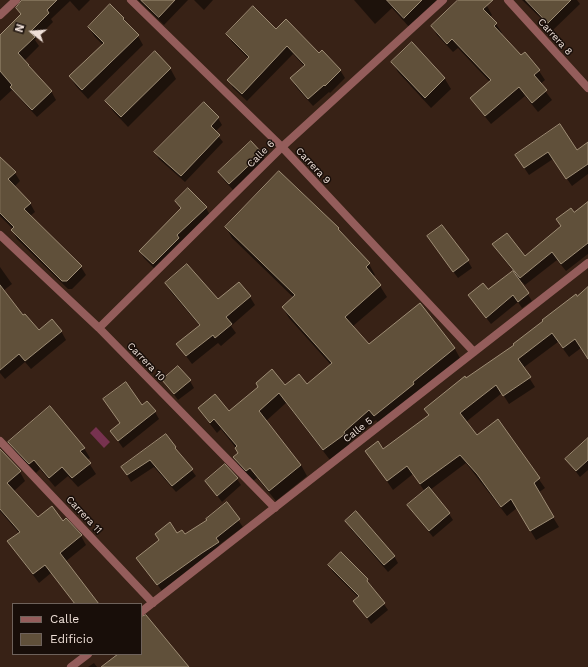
<!DOCTYPE html>
<html>
<head>
<meta charset="utf-8">
<style>
  body { margin:0 }
  #map { position:relative; width:588px; height:667px; overflow:hidden; background:#382216; font-family:"Work Sans",sans-serif }
  canvas { display:block }
  .legend { position:absolute; left:12px; top:603px; width:130px; height:52px; box-sizing:border-box; background:#180e09; border:1px solid #6e625b; margin:0; padding:5px 7px; list-style:none; font-size:12px; color:#eedfd7 }
  .legend li { display:flex; align-items:center; gap:8px; height:20px }
  .legend b { width:20px; border:1px solid #6e625b }
  .north { position:absolute; left:12px; top:12px; width:40px; height:40px; -webkit-text-stroke:3px #180e09; paint-order:stroke; rotate:287deg; font-size:11px; font-weight:700; line-height:16px; text-align:center; color:#eedfd7 }
  .north::after { content:''; display:block; margin:auto; width:14px; height:18px; background:#eedfd7; clip-path:polygon(50% 0,100% 100%,50% 72%,0 100%) }
</style>
</head>
<body>
<div id="map">
<canvas width="588" height="667"></canvas>
<ul class="legend">
<li><b style="height:5px;background:#945d5b"></b>Calle</li>
<li><b style="height:11px;background:#60503a"></b>Edificio</li>
</ul>
<div class="north">N</div>
</div>
<script>
const ctx = document.querySelector('canvas').getContext('2d');
ctx.lineJoin = 'round';
function paint(path, color) {
  ctx.fillStyle = color;
  ctx.fill(path, 'evenodd');
}
function strokePath(path, color, width, dash) {
  ctx.strokeStyle = color;
  ctx.lineWidth = width;
  ctx.lineCap = dash ? 'butt' : 'round';
  ctx.setLineDash(dash || []);
  ctx.stroke(path);
}
function label(font, color, halo, rows, align = 'center') {
  ctx.font = font + ' "Work Sans",sans-serif';
  ctx.lineWidth = 3;
  ctx.setLineDash([]);
  ctx.textBaseline = 'middle';
  ctx.strokeStyle = halo;
  ctx.fillStyle = color;
  for (const [text, x, y, turn = 0] of rows) {
    ctx.save();
    ctx.translate(x, y);
    ctx.rotate((+turn || 0) * Math.PI / 180);
    ctx.textAlign = isNaN(turn) ? turn : align;
    if (halo) ctx.strokeText(text, 0, 0);
    ctx.fillText(text, 0, 0);
    ctx.restore();
  }
}
paint(new Path2D(`
  M96,427L110,442L104,448L90,433Z`), '#77324f');
paint(new Path2D(`
  M24,0H90L79,11L70,1L51,19L53,22L35,40L39,46L24,61L51,91L56,100L37,117L12,90L0,101V35L21,15L17,8Z
  M138,0H188L164,25Z
  M194,0H213L204,10Z
  M354,0H440L410,28L392,8L375,24Z
  M459,0H481L487,6L492,15L490,17L496,24L502,33L500,34L521,57L525,54L539,71L545,80L540,84L552,100L538,112L525,96L491,124L477,107L471,98L490,82L458,48L453,52L437,35L432,26Z
  M522,0H577L580,4L553,30Z
  M110,6L124,18L127,24L138,36L143,45L88,99L76,86L70,77L103,45L95,37L89,28Z
  M276,30L319,55L340,70L345,78L330,93L329,92L313,106L296,87L291,79L305,67L293,54L247,101L233,88L229,80L249,59L232,42L227,34Z
  M412,44L445,79L451,89L431,108L398,72L392,62Z
  M170,68L176,79L128,127L113,111L107,101Z
  M204,103L218,118L222,125L215,132L223,142L185,182L159,159L155,152Z
  M560,126L577,151L588,143V174L572,186L553,159L529,175L521,163Z
  M261,153L265,160L233,190L223,179L219,172Z
  M0,157L15,173L20,181L14,187L30,203L35,212L30,216L81,267L86,275L72,289H68L17,239L12,230L13,229L0,216Z
  M176,201L206,208L210,215L157,271L144,258L140,251L181,210Z
  M588,203V254L566,271L557,260L525,285L522,282L521,283L532,301L522,308L518,302L491,324L469,296L488,291L514,272L498,252L494,245L525,257L562,227L574,214Z
  M226,227L338,229L342,235L369,264L375,275L373,277L380,286L387,297L352,327L369,346L420,305L455,349L461,360L381,426L376,420L349,443L350,445L330,460L286,403L266,421L301,465L307,476L276,501L257,478L253,481L240,468L234,457L239,453L236,448L221,429L217,433L206,419L200,409L229,413L285,386H307L331,365L289,318L283,308L294,298L232,238Z
  M428,237L468,261L472,268L458,278Z
  M0,267L12,284L3,291L23,316L39,331H61L66,340L31,369L25,362L5,379L0,373Z
  M166,283L218,301L250,297L255,305L231,326L236,333L221,346L218,343L192,364L177,344L200,326L171,292Z
  M588,289V358L581,348L569,357L558,342L523,368L535,387L509,404L502,393L466,422L477,436L497,420L545,488L538,493L559,527L536,540L517,508L507,516L466,463L430,490L449,514L453,520L433,537L413,512L409,505L425,492L413,474L393,490L366,451L383,450L430,416L425,409L515,345Z
  M163,380L190,381L194,388L178,400Z
  M142,406L155,412L159,419L123,448L111,431Z
  M588,440V470L580,477L566,459Z
  M10,442L84,448L90,458L87,460L96,474L78,487L68,476L55,487L40,469L36,473L15,452Z
  M175,448L196,476L176,492L154,467L131,482L122,467Z
  M0,450L20,472L25,481L13,492L37,519L63,522L81,536L86,545L65,562L98,604H75L51,573L39,583L14,550L9,541L19,533L0,511Z
  M237,479L241,485L222,502L206,481Z
  M227,504L243,527L219,545L222,550L162,591L138,558L184,536L208,520Z
  M346,521L394,556L398,563L388,572L350,528Z
  M329,565L367,580L388,610L371,624L355,601L359,598L333,572Z
  M94,663L97,667H88Z`), '#0007');
const building = new Path2D(`
  M22,0H57L47,10L49,13L30,32L35,37L18,53L29,65H28L52,91L32,110L10,87L12,85L0,71V35L21,14L16,8Z
  M141,0H175L159,17Z
  M387,0H422L404,18Z
  M458,0H493L483,9L497,23L494,26L521,55L525,52L540,70L534,75L547,90L532,103L519,87L485,116L470,98L491,80L452,39L447,44L431,26Z
  M526,0H571L548,23Z
  M110,4L124,18L123,19L139,35L82,90L69,76L104,43L88,27Z
  M253,6L276,29L286,19L319,53L322,50L341,70L325,86L324,85L308,99L290,78L305,65L287,46L242,94L227,80L249,57L226,34Z
  M412,42L445,78L425,98L391,62Z
  M155,51L171,68L121,117L105,101Z
  M204,102L219,117L211,126L220,135L181,176L154,152Z
  M560,124L577,150L588,142V164L566,179L548,152L524,168L515,155Z
  M251,141L262,153L229,184L218,172Z
  M0,157L16,172L8,179L31,203L24,209L82,266L67,281H62L11,230L14,227L0,213Z
  M279,171L339,228L338,229L370,263L366,267L381,285L345,317L369,344L420,303L455,348L413,382L414,384L374,416L369,410L344,432L345,434L323,450L279,393L259,411L301,465L269,491L250,468L246,471L233,457L238,453L235,448L237,446L214,419L210,423L198,408L215,394L229,411L258,387L256,383L272,369L285,385L299,374L307,384L332,363L282,307L295,295L225,227Z
  M188,188L207,207L177,235L179,238L153,264L139,251L181,208L175,201Z
  M588,202V243L561,264L552,252L520,278L492,244L507,233L525,256L561,226L556,219L571,208L574,212Z
  M442,225L469,260L453,272L427,236Z
  M187,264L218,299L239,282L251,296L226,317L232,324L215,338L213,335L186,356L176,344L200,325L165,283Z
  M513,271L529,293L518,302L513,295L486,318L468,295L483,283L488,289Z
  M0,285L23,315L25,314L39,330L52,319L62,331L25,361L19,354L0,370Z
  M588,287V359L575,339L563,348L552,333L518,359L531,377L503,396L496,385L460,413L477,435L498,419L540,478L534,483L554,517L530,531L511,499L501,507L477,474L460,455L420,484L407,466L387,481L365,451L378,441L383,449L429,415L424,409L465,376L466,378L514,345L513,344L543,321L542,320L576,294L577,296Z
  M178,366L191,380L174,394L162,380Z
  M126,382L142,405L147,401L156,411L118,441L110,431L120,423L103,399Z
  M50,406L85,448L80,451L91,463L72,478L62,467L49,478L34,460L29,464L8,442Z
  M166,434L176,447L175,448L193,469L172,486L150,460L127,475L121,467Z
  M588,438V460L576,471L565,459Z
  M0,449L21,471L7,483L38,517L52,506L63,521L66,518L82,535L60,553L99,604H75L45,565L33,574L7,541L20,532L0,509Z
  M225,464L238,478L217,496L205,481Z
  M429,487L450,513L429,531L407,505Z
  M227,502L240,519L216,538L219,542L202,553L157,585L136,558L159,540L155,534L170,522L177,533L182,530L185,534L207,520L206,519Z
  M356,511L395,556L384,565L345,521Z
  M341,552L368,579L367,581L385,603L367,618L353,601L359,596L328,565Z
  M146,615L189,667H101L118,654H141V617Z`);
paint(building, '#60503a');
strokePath(building, '#9e8d75', 1);
strokePath(new Path2D(`
  M131,0L282,147L474,352
  M508,0L588,88
  M0,15L16,0
  M0,235L99,328L275,508
  M99,328L282,147L443,0
  M0,441L153,603
  M141,612L588,263
  M71,667L88,654`), '#945d5b', 8);
label('10px', '#eedfd7', '#180e09', [
  ["Carrera 8",555,37,48],
  ["Calle 6",261,154,-45],
  ["Carrera 9",313,166,47],
  ["Carrera 10",146,362,46],
  ["Calle 5",358,430,-38],
  ["Carrera 11",84,515,47]
]);
</script>
</body>
</html>
